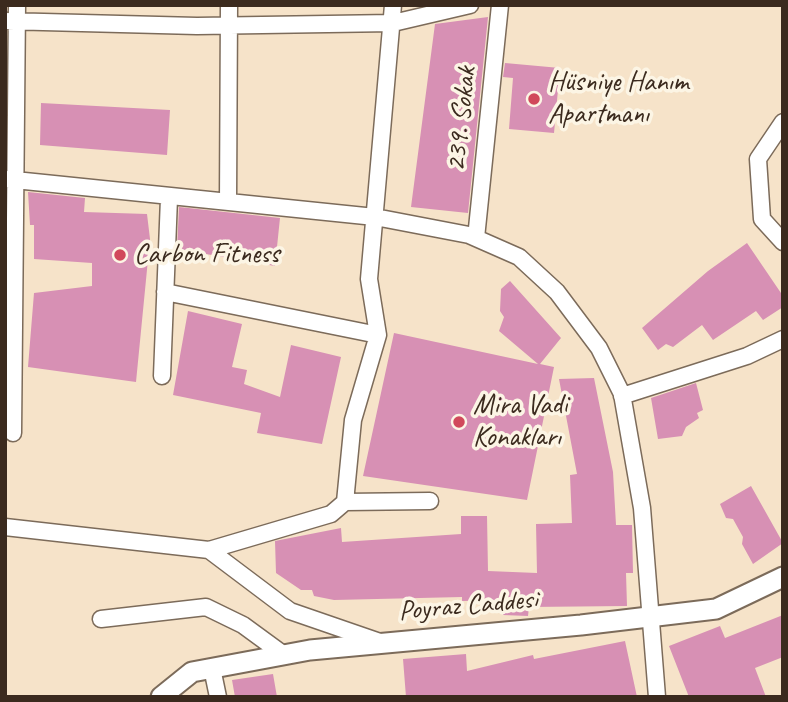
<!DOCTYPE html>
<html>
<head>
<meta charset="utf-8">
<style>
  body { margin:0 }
  #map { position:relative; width:788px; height:702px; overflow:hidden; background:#f6e3c9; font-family:Caveat,sans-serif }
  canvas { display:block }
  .frame { position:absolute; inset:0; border:7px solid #3b2a1e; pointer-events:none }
</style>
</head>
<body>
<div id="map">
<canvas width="788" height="702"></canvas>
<div class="frame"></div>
</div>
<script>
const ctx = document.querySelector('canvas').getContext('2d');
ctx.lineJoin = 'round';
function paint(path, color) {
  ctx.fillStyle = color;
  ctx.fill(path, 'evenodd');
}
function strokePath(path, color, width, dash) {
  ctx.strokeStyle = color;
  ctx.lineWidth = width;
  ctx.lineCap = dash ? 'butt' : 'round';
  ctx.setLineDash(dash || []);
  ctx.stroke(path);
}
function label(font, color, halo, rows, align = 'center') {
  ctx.font = font + ' Caveat,sans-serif';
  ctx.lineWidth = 7;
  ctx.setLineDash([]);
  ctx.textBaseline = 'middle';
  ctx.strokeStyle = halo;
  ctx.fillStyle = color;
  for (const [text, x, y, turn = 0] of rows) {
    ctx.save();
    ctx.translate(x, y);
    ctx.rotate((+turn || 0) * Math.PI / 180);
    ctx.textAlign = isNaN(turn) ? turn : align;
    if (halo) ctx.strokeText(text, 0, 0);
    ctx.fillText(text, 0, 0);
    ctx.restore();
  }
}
paint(new Path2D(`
  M488,17L468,213L411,207L435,24Z
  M505,63L560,68L554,133L509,129L513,78L503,77Z
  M41,103L170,110L167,155L40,145Z
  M28,192L85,198L84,212L147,214L150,239L136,382L28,367L34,293L92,286V263L34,259V225H30Z
  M179,207L280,218L275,266L177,249Z
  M747,243L783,296V307L763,320L756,311L713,340L702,325L673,347L666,344L658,350L642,328L708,271Z
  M510,281L561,338L540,364L554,367L527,500L363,476L394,333L538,364L499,331L504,317L500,311L501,289Z
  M188,311L242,324L232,367L247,370L244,384L280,397L291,345L341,357L322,444L257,433L261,413L173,395Z
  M594,378L613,472L616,525H632L633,573H626L627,606L529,607L528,616L503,615L504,600L462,601V597L334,600L314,596L312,590H301L276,573L275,541L280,540L341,528L342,542L461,534V516H487L488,571L537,573L536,524L572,523L570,475L577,474L559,379Z
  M696,383L703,410L697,413L699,418L686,427L682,436L658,439L651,398Z
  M751,486L783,543L753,564L742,544L743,537L733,519L726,518L720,504Z
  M783,615V657L755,668L766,697H689L669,646L720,626L725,638Z
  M625,641L637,697H406L403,659L466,654L467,671L533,655L534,659Z
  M273,674L277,697H235L232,680Z`), '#d790b4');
const minor = new Path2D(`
  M5,21L197,26L393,23L470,5
  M783,122L758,159L762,219L783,242
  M5,179L375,217L469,235L519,257L557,292L599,348L622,394L642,508L657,697
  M228,202L229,5
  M476,238L500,5
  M165,292L378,335
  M162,376L169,198
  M622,396L747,356L783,339
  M13,433L17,5
  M345,502L353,420L378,335L369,279L393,5
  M5,527L209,550L290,611L380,642
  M209,550L331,514L345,502L430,501
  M101,619L206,607L243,625L284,655
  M212,668L218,697`);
const tertiary = new Path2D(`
  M161,697L192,672L310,650L581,625L716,609L783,577`);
strokePath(minor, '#7c6b5a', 19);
strokePath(tertiary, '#7c6b5a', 23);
strokePath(minor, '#fff', 16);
strokePath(tertiary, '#fff', 19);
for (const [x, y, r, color] of [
  [534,99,7,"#d1495b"],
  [120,255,7,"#d1495b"],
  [459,422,7,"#d1495b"]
]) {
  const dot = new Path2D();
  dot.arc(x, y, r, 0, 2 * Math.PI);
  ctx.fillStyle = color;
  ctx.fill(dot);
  strokePath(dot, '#fcf5e5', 2.5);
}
label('28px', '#3b2a1e', '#fcf5e5', [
  ["Hüsniye Hanım",548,83],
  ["Apartmanı",548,115],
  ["Carbon Fitness",134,255],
  ["Mira Vadi",473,406],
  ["Konakları",473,438]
], 'left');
label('28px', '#3b2a1e', '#fcf5e5', [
  ["239. Sokak",462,119,-84],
  ["Poyraz Caddesi",468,606,-5]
]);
</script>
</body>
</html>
